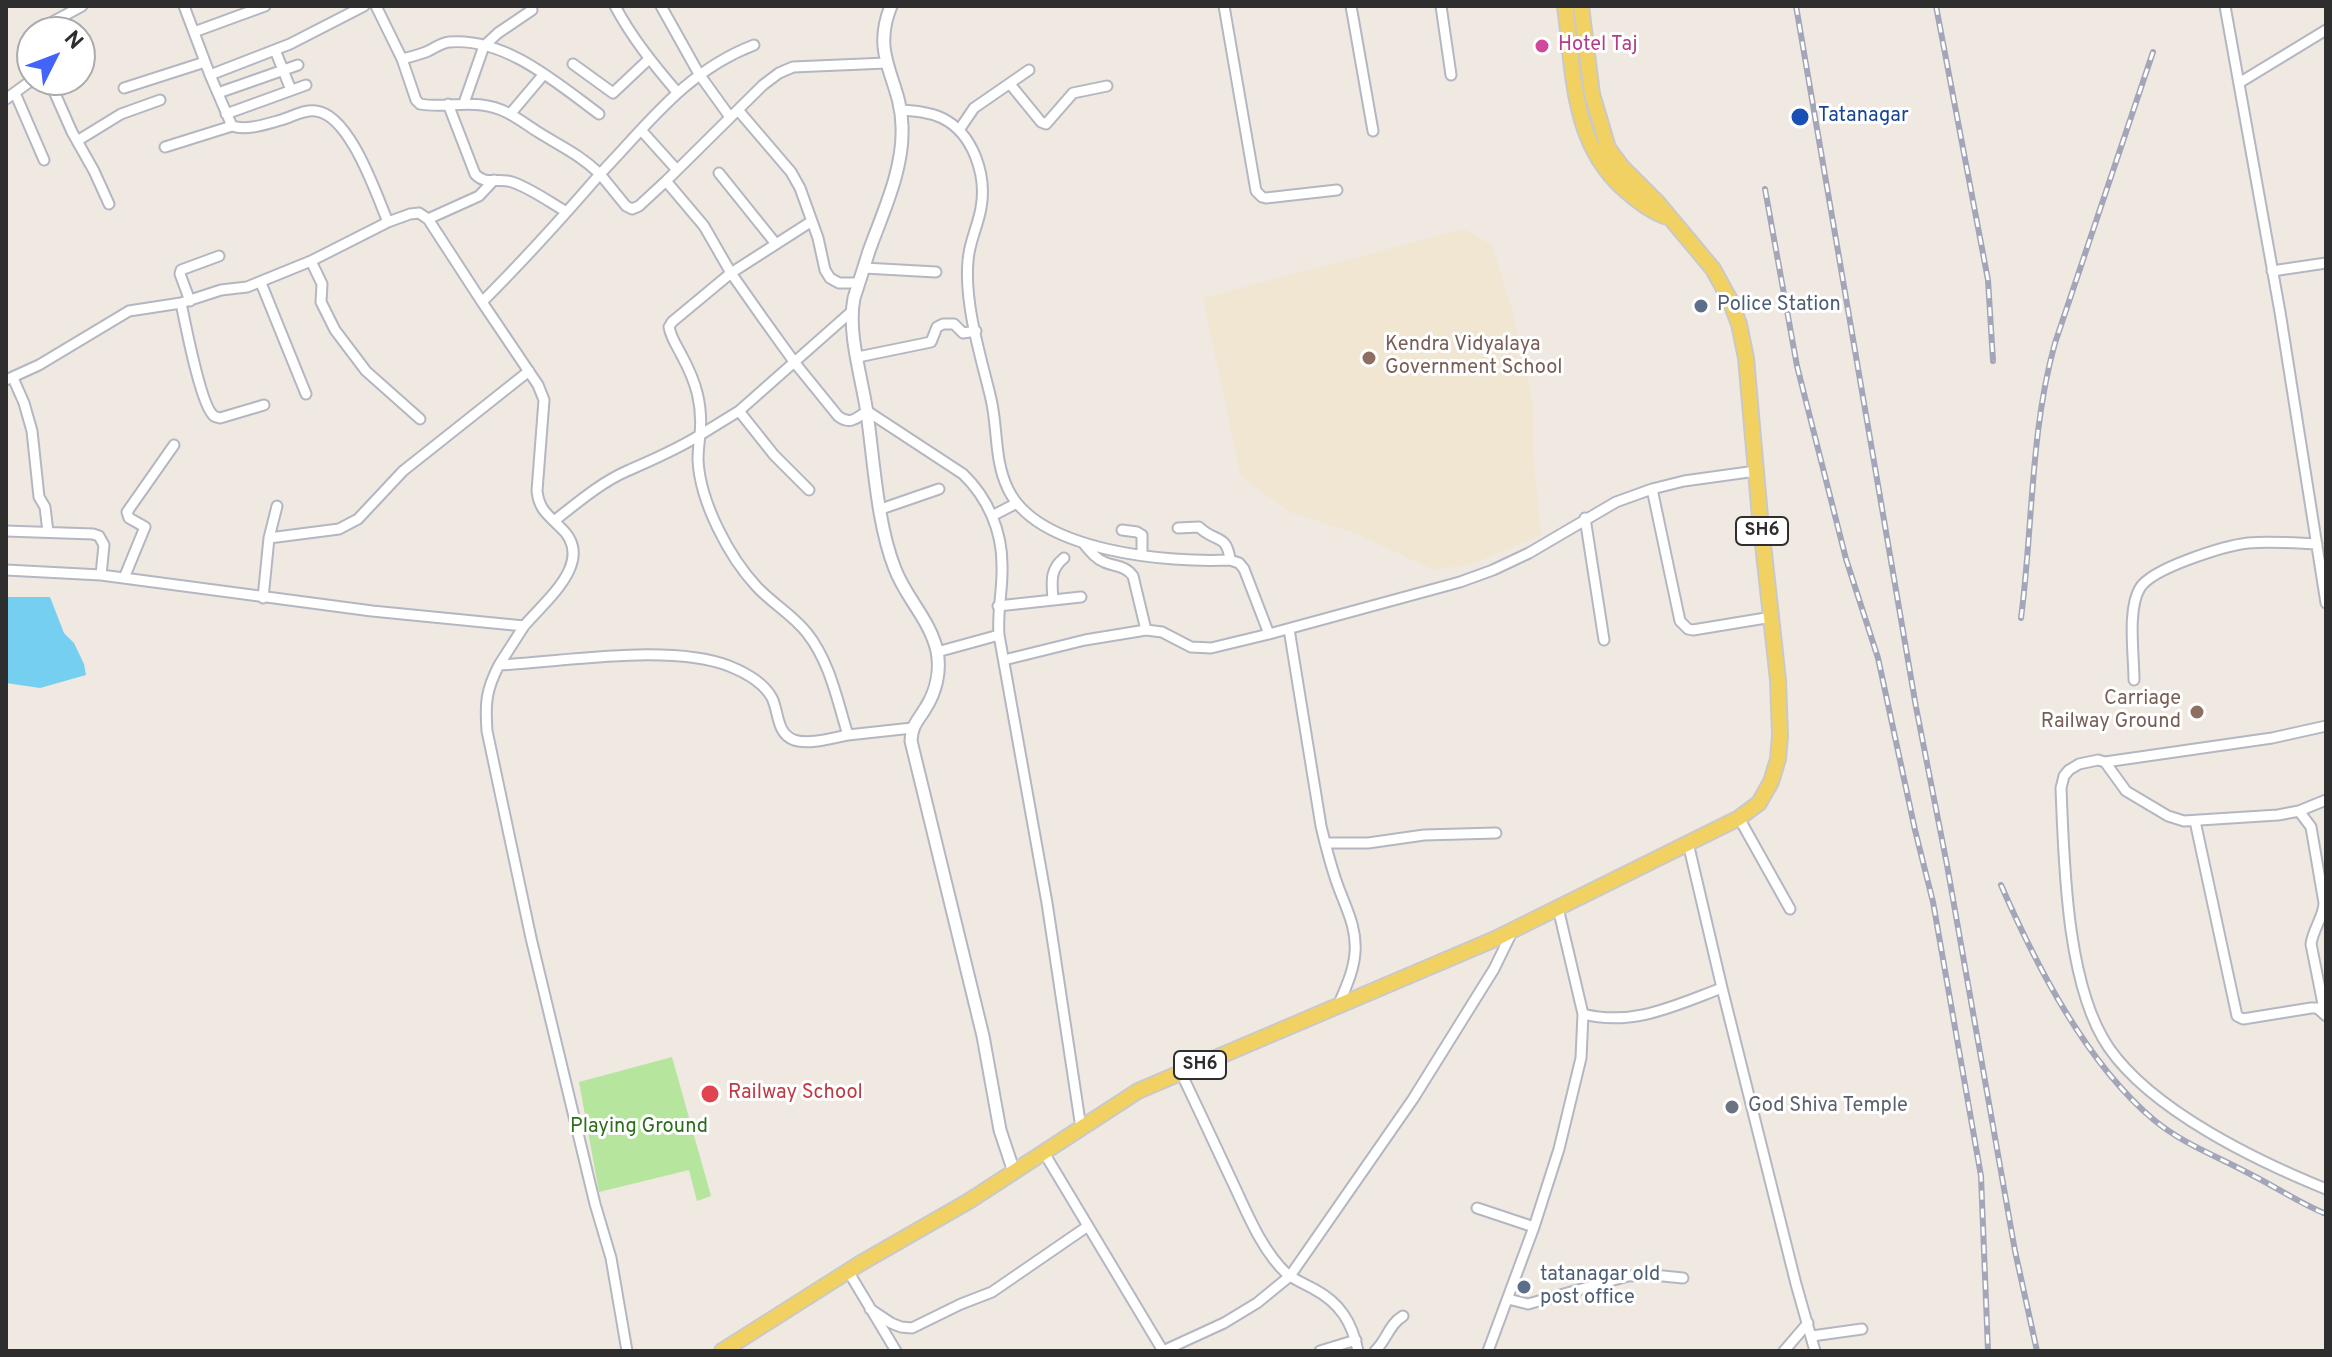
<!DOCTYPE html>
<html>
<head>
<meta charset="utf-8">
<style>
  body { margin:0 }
  #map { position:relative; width:2332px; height:1357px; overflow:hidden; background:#efe9e1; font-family:Overpass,sans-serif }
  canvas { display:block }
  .frame { position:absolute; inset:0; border:8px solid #2e2e2e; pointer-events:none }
  .north { position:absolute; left:16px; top:16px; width:80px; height:80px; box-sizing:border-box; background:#fff; border:2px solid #ababab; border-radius:50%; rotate:48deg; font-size:22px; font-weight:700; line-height:32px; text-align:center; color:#2e2e2e }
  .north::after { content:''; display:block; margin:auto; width:28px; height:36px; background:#4264fb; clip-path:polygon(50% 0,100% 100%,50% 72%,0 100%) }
</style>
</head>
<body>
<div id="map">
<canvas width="2332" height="1357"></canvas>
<div class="frame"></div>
<div class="north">N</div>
</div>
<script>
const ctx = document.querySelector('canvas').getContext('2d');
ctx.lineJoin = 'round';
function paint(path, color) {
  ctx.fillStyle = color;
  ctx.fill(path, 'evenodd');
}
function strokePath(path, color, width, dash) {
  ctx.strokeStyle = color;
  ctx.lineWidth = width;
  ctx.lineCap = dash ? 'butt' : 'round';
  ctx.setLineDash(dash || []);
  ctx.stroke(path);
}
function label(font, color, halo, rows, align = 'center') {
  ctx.font = font + ' Overpass,sans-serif';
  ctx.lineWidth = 6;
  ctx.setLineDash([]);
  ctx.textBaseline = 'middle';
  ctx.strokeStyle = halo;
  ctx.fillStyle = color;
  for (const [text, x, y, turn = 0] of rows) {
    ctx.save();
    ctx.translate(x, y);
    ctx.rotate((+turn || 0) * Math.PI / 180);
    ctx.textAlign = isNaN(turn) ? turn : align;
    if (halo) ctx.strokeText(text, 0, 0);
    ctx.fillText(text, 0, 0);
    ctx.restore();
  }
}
paint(new Path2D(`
  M1464,229L1492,245L1512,310L1533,405V455L1541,535L1472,564L1434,570L1355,533L1290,512L1241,477L1203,298Z`), '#f0e6d1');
paint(new Path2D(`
  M672,1057L711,1196L697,1201L689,1170L599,1192L579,1082Z`), '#b6e59e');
paint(new Path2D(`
  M6,597H50L64,633L74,643L84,664L86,675L40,688L6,683Z`), '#75cff0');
const minor = new Path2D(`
  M184,6L210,75L232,126C247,131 266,124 281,120C292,117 304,109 316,111C350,115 376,194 388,222
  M376,6L402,59L416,100L420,104C440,108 462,102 482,105C506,108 519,120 538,132C562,147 579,154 600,174C649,123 686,71 754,45
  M615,6C632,38 654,65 677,92
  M661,6L699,74L730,117
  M1224,6L1256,191L1262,197L1266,198L1337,190
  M1351,6L1373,131
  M1441,6L1451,75
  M2225,6L2280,312L2326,603
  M34,32L82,6
  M194,32L265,6
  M32,34V47
  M275,50L291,90
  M402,59C410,57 418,55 426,52C434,49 440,43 449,42C505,37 557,83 599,114
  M573,64L613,93L649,59
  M210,75L290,44L364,6
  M49,80L72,132L94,171L109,204
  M2239,83L2326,30
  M1010,84L1041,122L1046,124L1073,93L1107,86
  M124,88L205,62
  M15,93L44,160
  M218,93L298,65
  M6,99L32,80
  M464,103L484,46L498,33L532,10L531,6
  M448,104L475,174C486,186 498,177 512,182C530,188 548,201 565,211
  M738,110L791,172L800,188L818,238L825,270L830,278L839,283H859
  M901,110C915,111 929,112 942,118C973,133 987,175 981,208C978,226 969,242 968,261C964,304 981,357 991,399C998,429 994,460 1008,489C1038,552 1169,563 1230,560L1239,563L1244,569L1269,634
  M511,113L544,74
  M226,114L306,85
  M641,130L677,170
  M959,130L974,108L1029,70
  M77,141L121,114L160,100
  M165,147L232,126
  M719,173L776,244
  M666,181L704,226L731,273L764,320L795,363L838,416C849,425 856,419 867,411L963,474C988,498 1002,531 1002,565C1003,589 997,611 999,635L1047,903L1081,1128
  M428,219L479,196L494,180
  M311,261L322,284L321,302L335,330L366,371L420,419
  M864,268L936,272
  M2272,271L2326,263
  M261,283L306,394
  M190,301L180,274L181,270L219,256
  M181,303C185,322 201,407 214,416C215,417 218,417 220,418L264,405
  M851,312L739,411L700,435C699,443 698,452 698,460C700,502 729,557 757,587C773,604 793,615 807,633C830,662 837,700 848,735L912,728
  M858,357L931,342L937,327L943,324H954L963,333L976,331
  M13,378L24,403L32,431L39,497L45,507L48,532
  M6,380L39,365L129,311L181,303L221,290L247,287L311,261L388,222L410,214L419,213L428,219L482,302
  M739,411L774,455L809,490
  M1652,489L1680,621L1688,629L1693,630L1772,617
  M881,509L939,489
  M992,516L1017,503
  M1585,518L1604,640
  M554,521C577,503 600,483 627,471C652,460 676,450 700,435C703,405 696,382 682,356C677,346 671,338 669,327L672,322L731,273L812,221
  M1178,528L1199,527C1215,543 1227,533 1230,560
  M1122,530L1137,532L1142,535V555
  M6,531L93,534L99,536L104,545L101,575
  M269,538L339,529L358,519L403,471L529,371
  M1084,544C1090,551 1096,559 1104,562C1115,567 1125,565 1133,576L1146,630
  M6,570L101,575L372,611L524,626C547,599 597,560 560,527C547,514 539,509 537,491L544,400L538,385L482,302C523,261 562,218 600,174L626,206L632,209L639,206L666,181L763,85L779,73L793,67L886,63
  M124,578L145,527L129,518L127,512L174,445
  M263,598L269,538L277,506
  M1053,600C1052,583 1049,570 1064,558
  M998,606L1081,597
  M524,626L499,665C564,662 669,643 729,666C744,672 764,683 772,698C779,712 776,733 794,740C809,745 832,738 848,735
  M1289,629L1321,826C1326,847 1331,867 1338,886C1346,908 1357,928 1355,952C1354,971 1345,989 1338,1006
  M937,652L999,635
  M1004,660L1085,640L1146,630L1162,632L1191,647L1211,648L1269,634L1460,582L1493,570L1529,553L1616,502L1652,489L1684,481L1756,471
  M499,665C486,690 485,703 487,731L531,938L595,1204L611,1258L627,1351
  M2134,680C2134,655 2127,609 2140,588C2152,568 2224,546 2248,543C2271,541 2294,543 2317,544
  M2105,762L2272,738L2326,726
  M2326,800L2299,811L2278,815L2184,821L2168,816L2126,791L2105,762L2098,760L2079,764L2069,770L2064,776L2061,788C2064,862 2066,986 2109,1048C2153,1111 2257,1161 2326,1189
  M2299,811L2311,827L2324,903C2324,916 2313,929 2311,944L2325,1014
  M1739,818L1790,909
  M2195,821L2237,1016L2243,1019L2311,1008H2317L2326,1016
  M1325,843H1368L1424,835L1496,833
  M1688,843L1722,988L1796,1284L1815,1351
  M1583,1014C1633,1027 1676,1005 1722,988
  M1181,1073C1198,1108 1214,1143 1231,1179C1246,1210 1261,1250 1287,1274C1295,1280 1305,1284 1314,1289C1340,1303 1352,1322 1358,1351
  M1043,1151L1163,1351
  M1477,1208L1534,1227
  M848,1271L896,1351
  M1508,1299L1528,1304L1628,1276L1653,1275L1683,1278
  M870,1309L891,1323L901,1327L912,1328L961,1304L992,1292L1088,1226
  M1812,1336L1862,1329
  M1163,1351L1224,1323L1257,1303L1290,1276L1413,1099L1494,969L1513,930
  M1320,1351L1356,1340
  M1375,1351C1387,1340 1389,1324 1403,1316
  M1488,1351L1534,1227L1559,1149L1581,1058L1583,1014L1558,908
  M1784,1351L1808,1323`);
const tertiary = new Path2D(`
  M891,6C870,57 901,79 902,126C904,169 883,212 869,251C864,267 859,283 854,298C847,333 862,378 867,413C874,462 877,524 895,569C906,598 930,620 937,651C941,671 936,692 925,709C917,722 912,725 911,741L983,1036L1000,1130L1014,1172`);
const primary = new Path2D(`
  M1565,6C1574,71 1571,142 1624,189C1636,200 1649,210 1664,216
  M722,1351L861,1263L969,1201L1138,1091L1495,939L1739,818L1759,803L1771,782L1778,759L1780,736L1778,680L1760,517L1746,358L1739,324L1730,300L1713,269L1657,202L1622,167L1608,148L1592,94L1581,6`);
strokePath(minor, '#b4b7c1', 13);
strokePath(tertiary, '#b4b7c1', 15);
strokePath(primary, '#c9c9c9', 18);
strokePath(minor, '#fff', 9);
strokePath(tertiary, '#fff', 11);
strokePath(primary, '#f2d163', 14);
const rail = new Path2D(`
  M1796,6L1916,707L1947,865L2015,1251L2037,1351
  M1936,6L1988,280L1993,361
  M1765,189L1797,366L1846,559L1878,658L1915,830L1933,902L1981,1176L1988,1351
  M2021,618C2033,527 2030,432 2055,343L2153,52
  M2001,885C2036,965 2086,1063 2154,1120C2183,1144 2217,1156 2250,1174C2276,1187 2299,1203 2326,1214`);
strokePath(rail, '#a3a6b8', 6);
strokePath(rail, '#fff', 3, [9]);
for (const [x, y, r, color] of [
  [1542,46,8,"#d1479c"],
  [1800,117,10,"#1a4fb4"],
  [1701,306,8,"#5c6f8a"],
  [1369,358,8,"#8d6e63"],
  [2197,712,8,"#8d6e63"],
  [710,1094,10,"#e0444e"],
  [1732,1107,8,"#6b7280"],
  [1524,1287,8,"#5c6f8a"]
]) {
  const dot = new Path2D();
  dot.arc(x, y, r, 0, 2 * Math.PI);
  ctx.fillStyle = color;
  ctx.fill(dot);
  strokePath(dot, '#fff', 3);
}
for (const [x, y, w] of [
  [1762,531,52],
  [1200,1065,52]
]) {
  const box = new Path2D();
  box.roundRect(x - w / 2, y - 14, w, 28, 6);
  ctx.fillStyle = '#fff';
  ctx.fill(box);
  strokePath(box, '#2e2e2e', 2);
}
label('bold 18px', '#2e2e2e', null, [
  ["SH6",1762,531],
  ["SH6",1200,1065]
]);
label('20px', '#b23c85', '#fff', [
  ["Hotel Taj",1558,46]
], 'left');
label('20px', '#164399', '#fff', [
  ["Tatanagar",1818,117]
], 'left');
label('20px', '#4e5e75', '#fff', [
  ["Police Station",1717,306],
  ["tatanagar old",1540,1276],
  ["post office",1540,1299]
], 'left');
label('20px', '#785e54', '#fff', [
  ["Kendra Vidyalaya",1385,346],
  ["Government School",1385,369],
  ["Carriage",2181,700,"right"],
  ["Railway Ground",2181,723,"right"]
], 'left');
label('20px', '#be3a42', '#fff', [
  ["Railway School",728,1094]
], 'left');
label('20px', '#5b616d', '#fff', [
  ["God Shiva Temple",1748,1107]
], 'left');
label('20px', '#2c6e1b', '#fff', [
  ["Playing Ground",639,1128]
]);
</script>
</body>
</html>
